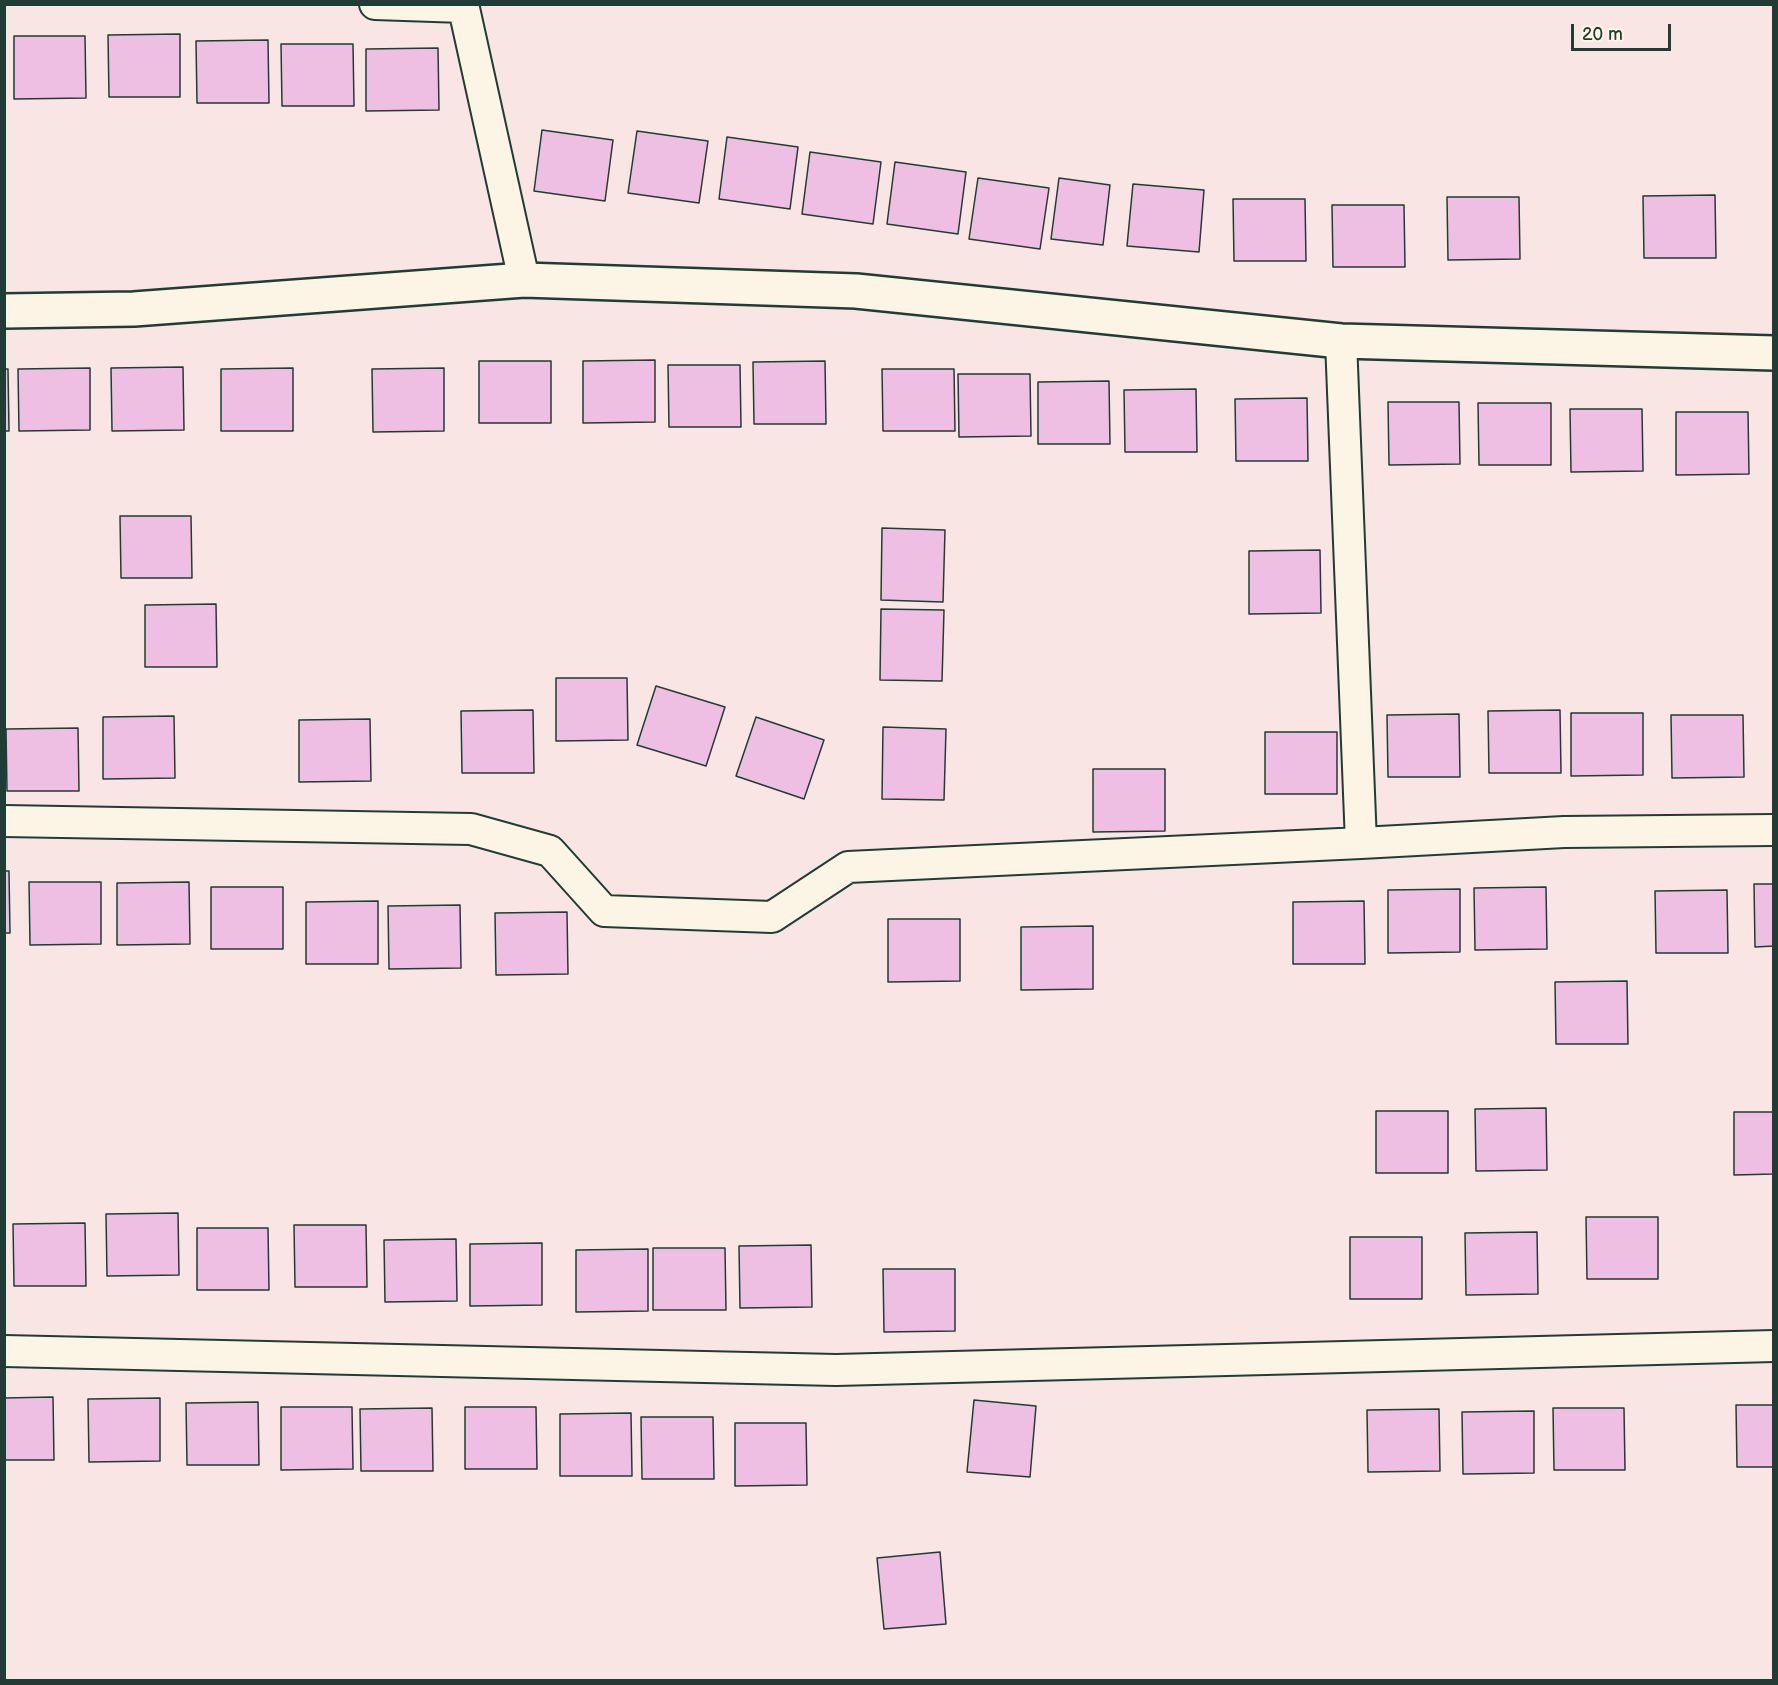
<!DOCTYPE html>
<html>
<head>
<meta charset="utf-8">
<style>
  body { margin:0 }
  #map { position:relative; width:1778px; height:1685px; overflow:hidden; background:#f8e5e4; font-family:"Balsamiq Sans",sans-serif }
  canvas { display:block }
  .frame { position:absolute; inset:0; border:6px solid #1f3d34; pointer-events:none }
  .scale { position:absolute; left:1571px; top:24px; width:100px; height:27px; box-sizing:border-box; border:3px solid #1f3d34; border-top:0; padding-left:8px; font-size:18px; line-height:21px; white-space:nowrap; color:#1f3d34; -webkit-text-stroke:4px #fcf5e5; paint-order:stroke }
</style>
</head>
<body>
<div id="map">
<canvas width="1778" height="1685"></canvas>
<div class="frame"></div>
<div class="scale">20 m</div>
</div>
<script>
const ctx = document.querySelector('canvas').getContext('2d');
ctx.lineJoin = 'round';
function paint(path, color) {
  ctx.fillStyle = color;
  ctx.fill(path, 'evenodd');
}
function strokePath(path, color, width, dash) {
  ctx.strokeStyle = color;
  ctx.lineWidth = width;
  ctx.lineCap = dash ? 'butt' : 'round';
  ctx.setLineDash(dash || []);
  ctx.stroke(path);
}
const building = new Path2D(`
  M180,34V97H109L108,35Z
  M14,36H85L86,98L14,99Z
  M268,40L269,103H197L196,41Z
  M281,44H353L354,106H282Z
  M438,48L439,110L366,111V49Z
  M542,130L613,140L605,201L534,191Z
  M637,131L708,141L699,203L628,193Z
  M727,137L798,147L790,209L719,199Z
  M810,152L881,162L873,224L802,214Z
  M895,162L966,172L958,234L887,224Z
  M978,178L1049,188L1040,249L969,239Z
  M1059,178L1110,185L1103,245L1051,239Z
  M1133,184L1204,190L1199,252L1127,246Z
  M1715,195L1716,258H1644L1643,196Z
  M1447,197H1519L1520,259L1448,260Z
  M1233,199H1305L1306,261H1234Z
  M1332,205H1404L1405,267H1333Z
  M655,360V422L583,423V361Z
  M479,361H551V423H479Z
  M825,361L826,424H754L753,362Z
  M668,365H740L741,427H669Z
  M183,367L184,430L112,431L111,368Z
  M90,368V430L19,431L18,369Z
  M293,368V431H221V369Z
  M444,368V431L373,432L372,369Z
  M4,369H8L9,431H4Z
  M882,369H954L955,431H883Z
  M958,374H1030L1031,436L959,437Z
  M1109,381L1110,444H1038V382Z
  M1196,389L1197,452H1125L1124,390Z
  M1307,398L1308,461H1236L1235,399Z
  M1388,402H1459L1460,464L1389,465Z
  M1478,403H1551V465H1479Z
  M1570,409H1642L1643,471L1571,472Z
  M1676,412H1748L1749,474L1676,475Z
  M120,516H191L192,578H121Z
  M882,528L945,530L943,602L881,600Z
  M1320,550L1321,613L1249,614V551Z
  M216,604L217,667H145V605Z
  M881,609L944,610L942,681L880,680Z
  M556,678H627L628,740L556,741Z
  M656,686L725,707L706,766L637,745Z
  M533,710L534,773H462L461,711Z
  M1560,710L1561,773H1489L1488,711Z
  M1571,713H1643V775L1571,776Z
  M1459,714L1460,777H1388L1387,715Z
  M1671,715H1743L1744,777L1672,778Z
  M174,716L175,778L103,779V717Z
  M756,717L824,740L804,799L736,776Z
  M370,719L371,781L299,782V720Z
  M883,727L946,729L944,800L882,799Z
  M78,728L79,791H7L6,729Z
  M1265,732H1337V794H1265Z
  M1093,769H1165V831L1093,832Z
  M4,871H9L10,933H4Z
  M29,882H101V944L30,945Z
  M189,882L190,944L117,945V883Z
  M1754,884H1774V946L1755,947Z
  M211,887H283V949H211Z
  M1546,887L1547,949L1475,950L1474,888Z
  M1460,889V952L1388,953V890Z
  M1727,890L1728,953H1656L1655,891Z
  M378,901V964H306V902Z
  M1364,901L1365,964H1293V902Z
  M460,905L461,968L389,969L388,906Z
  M567,912L568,974L496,975L495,913Z
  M888,919H960V981L888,982Z
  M1093,926V989L1021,990V927Z
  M1627,981L1628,1044H1556L1555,982Z
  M1546,1108L1547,1170L1476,1171L1475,1109Z
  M1376,1111H1448V1173H1376Z
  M1734,1112H1774V1174L1734,1175Z
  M178,1213L179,1275L107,1276L106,1214Z
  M1586,1217H1658V1279H1587Z
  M85,1223L86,1286H14L13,1224Z
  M294,1225H366L367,1287H295Z
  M197,1228H268L269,1290H197Z
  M1537,1232L1538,1294L1466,1295L1465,1233Z
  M1350,1237H1422V1299H1350Z
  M456,1239L457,1301L385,1302L384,1240Z
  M542,1243V1305L470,1306V1244Z
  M811,1245L812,1307L740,1308L739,1246Z
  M653,1248H725L726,1310H653Z
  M648,1249V1311L576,1312V1250Z
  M883,1269H955V1331L884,1332Z
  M53,1397L54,1460H4V1398Z
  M160,1398V1461L89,1462L88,1399Z
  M974,1400L1036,1406L1030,1477L967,1472Z
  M258,1402L259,1465H187L186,1403Z
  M1736,1405H1774V1467H1737Z
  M281,1407H352L353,1469L281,1470Z
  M465,1407H536L537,1469H465Z
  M432,1408L433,1471H361L360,1409Z
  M1553,1408H1624L1625,1470H1554Z
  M1439,1409L1440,1471L1368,1472L1367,1410Z
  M1534,1411V1473L1463,1474L1462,1412Z
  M631,1413L632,1476H560V1414Z
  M641,1417H713L714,1479H642Z
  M735,1423H806L807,1485L735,1486Z
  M940,1552L946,1624L884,1629L877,1558Z`);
paint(building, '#eebfe2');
strokePath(building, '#1f3d34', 1.5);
const minor = new Path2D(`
  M375,4L463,7
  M463,4L524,280
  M1341,341L1361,843
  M4,821L471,829L550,851L604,911L772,917L848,867L1361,843L1564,832L1774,830
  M4,1351L836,1370L1774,1346`);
const tertiary = new Path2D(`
  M4,311L134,309L524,280L856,291L1341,341L1774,353`);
strokePath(minor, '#1f3d34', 34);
strokePath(tertiary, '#1f3d34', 38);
strokePath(minor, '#fcf5e5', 30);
strokePath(tertiary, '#fcf5e5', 33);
</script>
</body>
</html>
